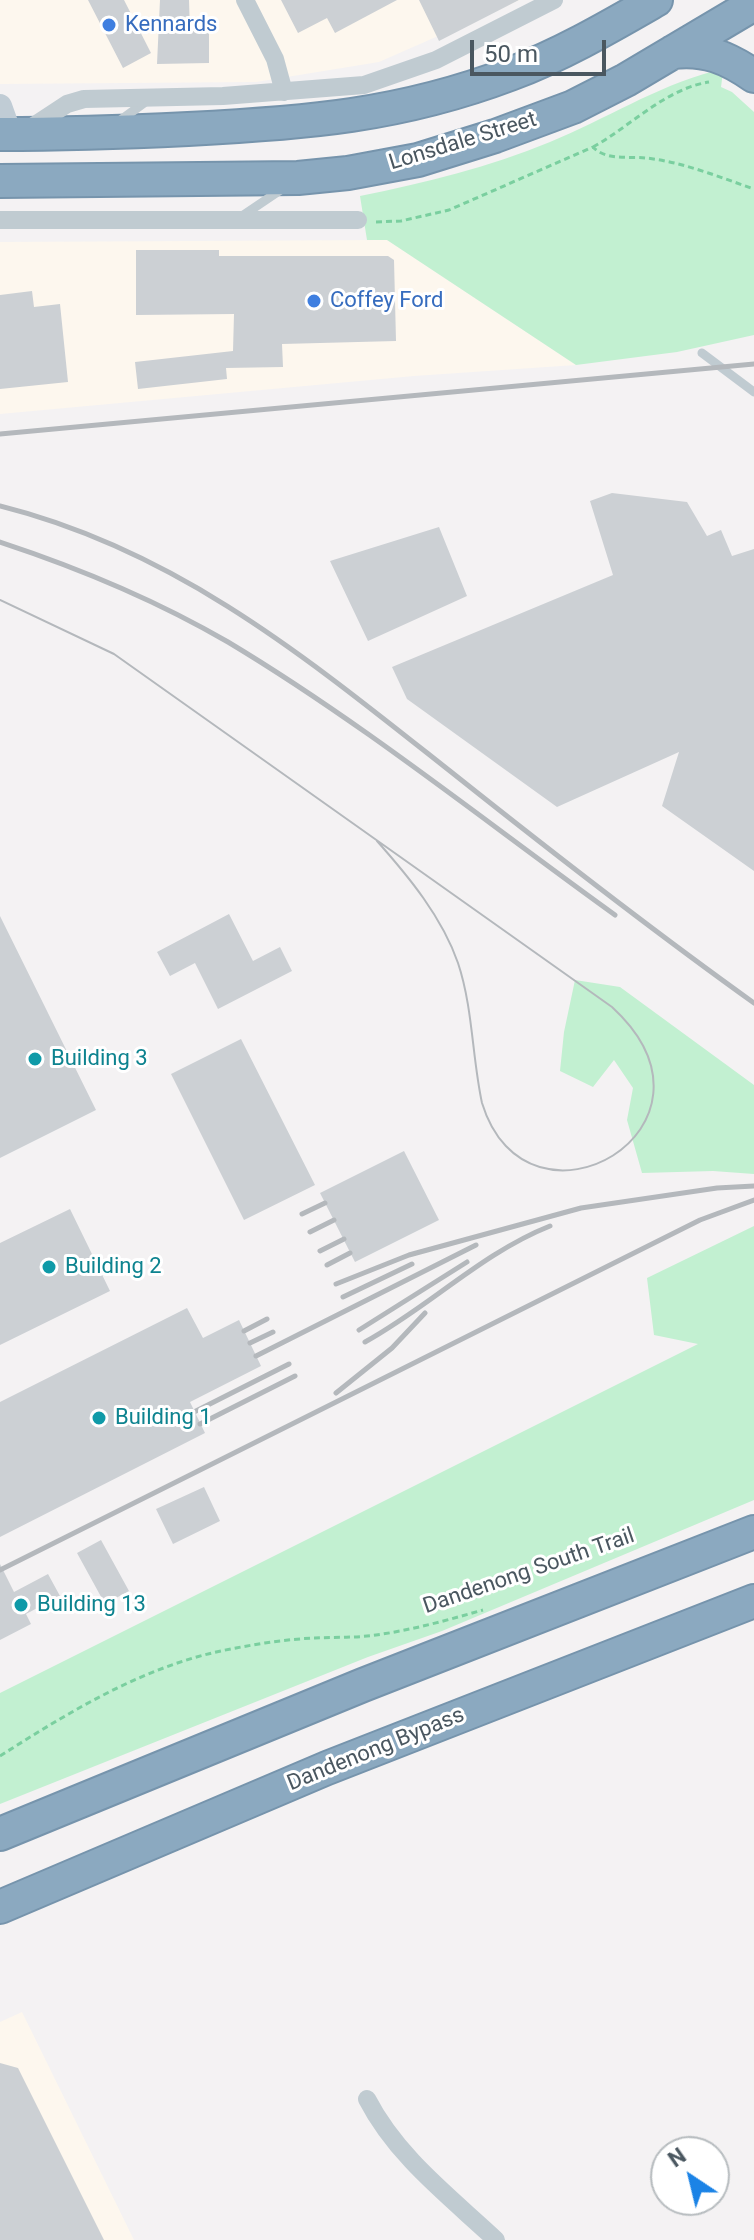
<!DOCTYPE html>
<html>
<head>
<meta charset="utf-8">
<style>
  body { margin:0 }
  #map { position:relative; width:754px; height:2240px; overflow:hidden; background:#f4f2f3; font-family:Roboto,sans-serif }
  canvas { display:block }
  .north { position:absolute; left:650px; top:2136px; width:80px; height:80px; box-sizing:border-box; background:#fff; border:2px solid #b7bcbf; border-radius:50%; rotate:325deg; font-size:22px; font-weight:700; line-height:32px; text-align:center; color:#4a5760 }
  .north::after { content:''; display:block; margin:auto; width:28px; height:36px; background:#1b83e6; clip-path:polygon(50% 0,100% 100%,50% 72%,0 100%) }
  .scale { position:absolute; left:470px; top:40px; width:136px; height:36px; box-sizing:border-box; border:4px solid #4a5760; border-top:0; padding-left:10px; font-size:24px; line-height:28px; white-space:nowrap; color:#4a5760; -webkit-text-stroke:6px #fff; paint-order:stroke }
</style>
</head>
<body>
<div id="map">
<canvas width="754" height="2240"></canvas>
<div class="north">N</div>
<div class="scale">50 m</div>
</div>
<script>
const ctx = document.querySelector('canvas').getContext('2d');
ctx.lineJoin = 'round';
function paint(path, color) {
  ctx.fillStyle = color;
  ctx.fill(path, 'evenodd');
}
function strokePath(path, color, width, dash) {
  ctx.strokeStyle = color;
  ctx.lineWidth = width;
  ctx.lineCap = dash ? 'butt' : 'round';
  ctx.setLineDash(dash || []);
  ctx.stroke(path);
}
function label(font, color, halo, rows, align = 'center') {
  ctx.font = font + ' Roboto,sans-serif';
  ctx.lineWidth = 6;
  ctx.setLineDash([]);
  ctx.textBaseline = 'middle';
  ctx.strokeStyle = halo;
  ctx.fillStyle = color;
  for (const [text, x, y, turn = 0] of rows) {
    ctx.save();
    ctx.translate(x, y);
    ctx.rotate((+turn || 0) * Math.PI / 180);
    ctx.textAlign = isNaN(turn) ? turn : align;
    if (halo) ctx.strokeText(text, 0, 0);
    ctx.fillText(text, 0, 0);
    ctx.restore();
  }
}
paint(new Path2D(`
  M0,0H520L379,62L256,82L0,84Z
  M387,240L576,365L414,376L0,414V242Z
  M22,2012L134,2240H0V2022Z`), '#fdf7ee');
paint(new Path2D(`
  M714,71L723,72L721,87L732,92L754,112V335L677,352L576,365L387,240H367L360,196C425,183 489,167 550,142C606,119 655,87 714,71Z
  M575,980L620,987L754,1085V1174L713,1171L642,1173L627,1120L633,1088L614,1060L593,1087L560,1071L564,1032Z
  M754,1226V1500L442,1631L368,1657L0,1804V1693L698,1344L654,1335L647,1278Z`), '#c2f0d1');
paint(new Path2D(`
  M88,0H124L151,53L123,68Z
  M160,0H189L190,31H209V63L157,64Z
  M281,0H397L335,33L327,18L298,33Z
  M419,0H519L439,41Z
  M136,250H219V256H388L394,260L396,341L282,344L283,367L226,368L227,379L138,389L135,362L233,351L234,314L136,315Z
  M32,291L34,307L60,304L68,382L0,389V295Z
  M612,493L687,502L707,536L721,530L732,556L754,549V871L662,806L679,752L557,807L407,699L392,667L613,575L590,501Z
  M439,527L467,596L368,641L330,561Z
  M229,914L253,961L280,947L292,971L218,1009L195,963L170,976L157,952Z
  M0,916L96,1110L0,1158Z
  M241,1039L315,1185L244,1220L171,1074Z
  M404,1151L439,1220L355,1262L320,1193Z
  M70,1209L110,1291L0,1345V1243Z
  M187,1308L203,1338L239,1320L261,1366L190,1402L205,1433L0,1537V1402Z
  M204,1487L220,1521L173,1544L156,1509Z
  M101,1540L129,1591L105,1604L77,1553Z
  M0,1564L14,1592L48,1574L60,1596L26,1614L31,1624L0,1640Z
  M0,2063L18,2068L104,2240H0Z`), '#ccd0d4');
const highway = new Path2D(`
  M673,52C705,48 728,58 754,76
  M0,134C63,134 125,132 188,129C305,123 399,116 510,74C561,55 609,27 656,0
  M0,181L298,178L348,173L418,160L495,136L573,107L626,80L754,4
  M0,1834L363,1685L754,1532
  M0,1907L327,1768L754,1601`);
strokePath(highway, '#7694ac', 36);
strokePath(new Path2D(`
  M593,147C631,126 665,89 709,82
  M376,222L401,221L449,210L593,147C606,161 629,156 646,158C683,162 719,177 754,189
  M0,1756C74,1709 149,1663 236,1648C262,1643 289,1639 315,1638C335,1637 356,1638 376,1635C412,1630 448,1620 483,1610`), '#7acf9f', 3, [6, 4]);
strokePath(new Path2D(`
  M118,122L148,100
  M242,216L282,189
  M702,353L754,392`), '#c0cbd1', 9);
strokePath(new Path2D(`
  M245,0L275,59L284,92
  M26,131L67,104L84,99L223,96L364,85L436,60L554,0
  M0,220H358
  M367,2099C397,2157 449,2196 496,2240`), '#c0cbd1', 18);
strokePath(new Path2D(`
  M0,106L10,134`), '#c0ccd5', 24);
strokePath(highway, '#8ba9c0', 32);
strokePath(new Path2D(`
  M0,600L114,654L612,1007C743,1128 527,1250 482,1103C472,1057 473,1008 458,963C442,917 409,877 377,841`), '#b4b8bc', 2);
strokePath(new Path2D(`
  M0,434L754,364
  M0,506C180,551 313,663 455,775C553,853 652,930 754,1003
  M0,542C79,568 156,600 228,642C363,723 487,823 615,915
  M302,1214L325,1203
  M310,1232L334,1220
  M320,1251L344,1239
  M327,1265L350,1253
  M336,1284L409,1255L581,1208L717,1188L754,1186
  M343,1297L412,1264
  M359,1330L467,1262
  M244,1331L267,1319
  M365,1342C429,1307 482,1253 550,1226
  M250,1343L273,1332
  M256,1356L476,1245
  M336,1393L392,1348L425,1313
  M194,1412L289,1364
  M200,1424L295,1376
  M0,1570L700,1220L754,1200`), '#b4b8bc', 5);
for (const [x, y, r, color] of [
  [109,25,8,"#3f7fe0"],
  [314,301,8,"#3f7fe0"],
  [35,1059,8,"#0f9aa8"],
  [49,1267,8,"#0f9aa8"],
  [99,1418,8,"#0f9aa8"],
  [21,1605,8,"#0f9aa8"]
]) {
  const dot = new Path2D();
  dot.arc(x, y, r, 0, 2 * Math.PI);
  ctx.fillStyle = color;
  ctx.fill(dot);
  strokePath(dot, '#fff', 3);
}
label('22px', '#366cbe', '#fff', [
  ["Kennards",125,25],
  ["Coffey Ford",330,301]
], 'left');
label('22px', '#4a5760', '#fff', [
  ["Lonsdale Street",463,142,-17],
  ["Dandenong South Trail",529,1572,-19],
  ["Dandenong Bypass",376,1750,-22]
]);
label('22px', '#0d838f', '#fff', [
  ["Building 3",51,1059],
  ["Building 2",65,1267],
  ["Building 1",115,1418],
  ["Building 13",37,1605]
], 'left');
</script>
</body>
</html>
